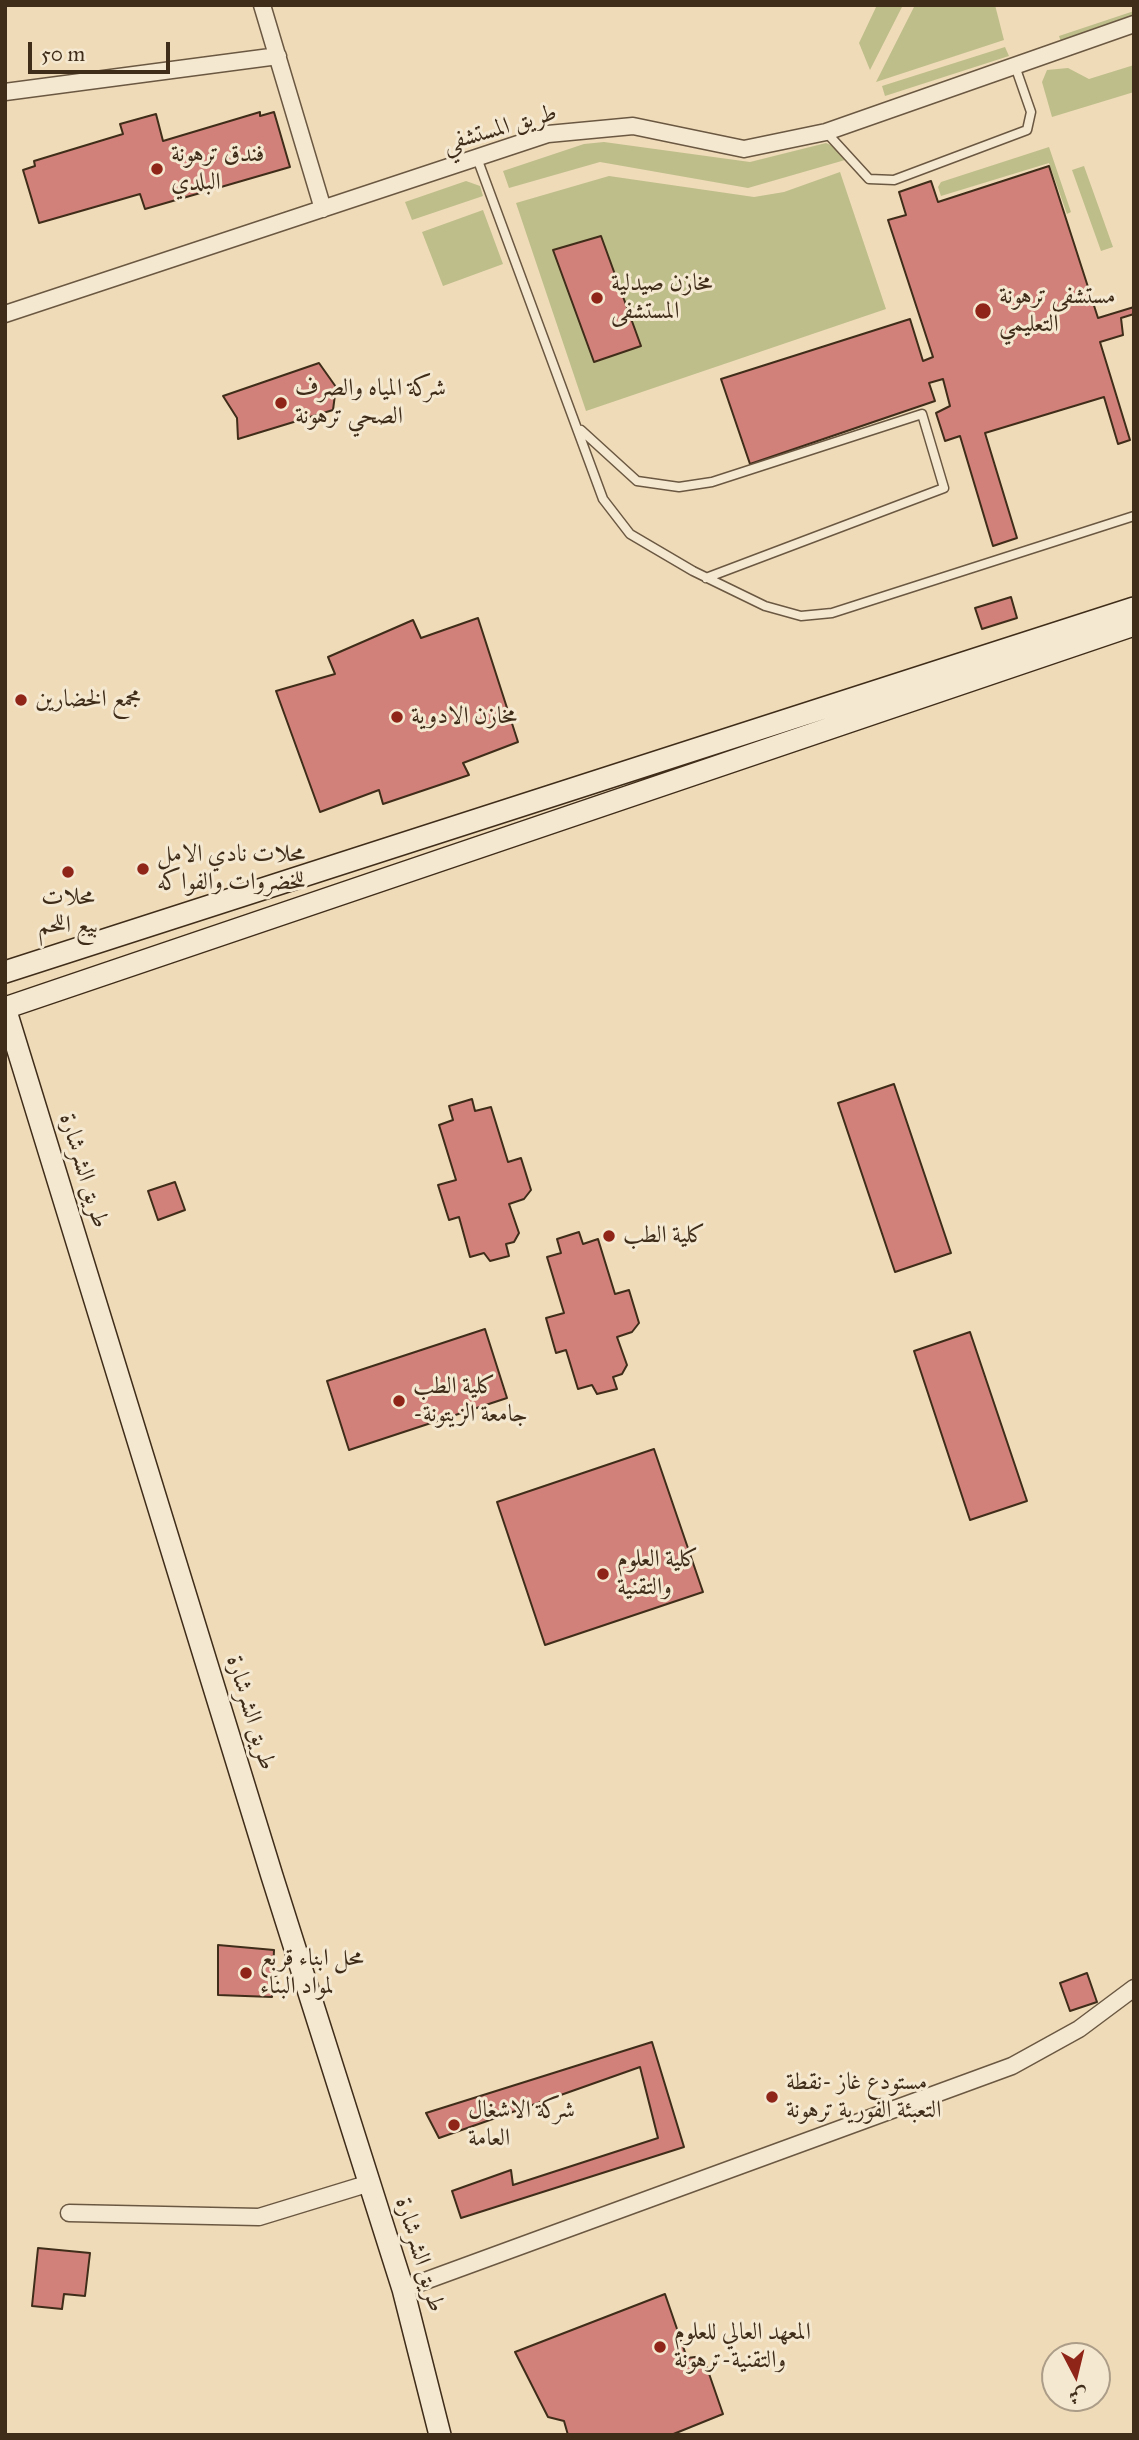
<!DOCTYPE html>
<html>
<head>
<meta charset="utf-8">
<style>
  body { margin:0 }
  #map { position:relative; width:1139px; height:2440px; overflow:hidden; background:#efdbb8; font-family:"IM FELL Great Primer",Amiri,serif }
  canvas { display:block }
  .frame { position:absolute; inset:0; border:7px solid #3f2d1a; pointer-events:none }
  .north { position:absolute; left:1041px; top:2342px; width:70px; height:70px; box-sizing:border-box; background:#f5e8d1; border:2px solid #ac9d88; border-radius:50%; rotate:173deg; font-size:19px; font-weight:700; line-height:28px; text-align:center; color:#3f2d1a }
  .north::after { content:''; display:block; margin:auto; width:24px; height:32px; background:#8f2418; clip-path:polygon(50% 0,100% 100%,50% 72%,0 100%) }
  .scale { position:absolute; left:28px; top:42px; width:142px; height:32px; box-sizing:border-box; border:4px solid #3f2d1a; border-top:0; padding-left:9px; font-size:21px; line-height:24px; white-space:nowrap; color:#3f2d1a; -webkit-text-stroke:5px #f5e8d1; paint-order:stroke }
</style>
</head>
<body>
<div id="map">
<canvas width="1139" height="2440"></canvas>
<div class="frame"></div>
<div class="north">ش</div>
<div class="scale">50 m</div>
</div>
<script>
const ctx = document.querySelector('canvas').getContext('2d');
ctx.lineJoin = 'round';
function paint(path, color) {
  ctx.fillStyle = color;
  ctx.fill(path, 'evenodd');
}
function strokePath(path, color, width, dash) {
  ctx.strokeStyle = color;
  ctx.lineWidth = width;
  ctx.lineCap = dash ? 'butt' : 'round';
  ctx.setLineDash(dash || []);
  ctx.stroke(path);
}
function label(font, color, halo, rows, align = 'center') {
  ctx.font = font + ' "IM FELL Great Primer",Amiri,serif';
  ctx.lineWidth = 6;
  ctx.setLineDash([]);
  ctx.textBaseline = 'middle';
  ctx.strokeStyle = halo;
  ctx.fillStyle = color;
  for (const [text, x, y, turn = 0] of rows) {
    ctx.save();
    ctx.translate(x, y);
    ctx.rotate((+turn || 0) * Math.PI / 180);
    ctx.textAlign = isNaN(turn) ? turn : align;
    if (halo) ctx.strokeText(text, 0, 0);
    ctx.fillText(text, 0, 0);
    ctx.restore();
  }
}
paint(new Path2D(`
  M877,5H903L870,70L859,43Z
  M915,5H995L1004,40L876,82Z
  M1134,11V21L1062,45L1059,36Z
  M1005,47L1009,56L885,96L882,86Z
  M1134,65V92L1052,117L1042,82L1047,70L1068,68L1089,79Z
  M604,142L750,162L826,143L835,147L845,160L748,188L600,162L509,188L503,171L584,144Z
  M1049,147L1071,212L1067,214L1049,163L941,196L938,187L941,182Z
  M1084,166L1113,247L1101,251L1072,170Z
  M840,172L886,309L586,411L516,203L609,176L754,197L784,192Z
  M466,181L480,186L483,196L412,220L405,202Z
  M483,210L503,264L443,286L422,232Z`), '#bebe8b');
const building = new Path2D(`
  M260,112V116L274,112L290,167L145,209L140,194L39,223L23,170L35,166L34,161L123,134L120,124L156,114L163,141Z
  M1049,166L1098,318L1134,307V314L1121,318L1123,335L1100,342L1130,440L1118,444L1104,397L985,433L1017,538L993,546L960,436L945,441L936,413L950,406L943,379L929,383L935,401L750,464L721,379L910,319L923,361L933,357L888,220L906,215L899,192L931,181L938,202Z
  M601,236L641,346L594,362L553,250Z
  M319,363L336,387L333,410L238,439L237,418L223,396Z
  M1011,597L1017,618L982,629L975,608Z
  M478,618L518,742L463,763L469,775L383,804L379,790L320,812L276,691L335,674L328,657L413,620L421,638Z
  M894,1084L951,1253L895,1272L838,1103Z
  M472,1099L475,1111L491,1107L508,1162L521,1158L531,1190L524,1199L509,1204L519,1233L514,1242L506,1244L509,1256L490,1261L484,1253L470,1257L459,1217L449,1220L438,1185L456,1180L439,1125L453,1120L449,1106Z
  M175,1182L185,1210L158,1220L148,1191Z
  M579,1232L583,1244L598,1239L615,1294L629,1290L639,1323L632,1332L617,1337L627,1365L622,1374L613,1377L617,1389L597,1394L592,1385L578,1389L566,1350L556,1353L546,1318L564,1313L547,1257L561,1253L557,1239Z
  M485,1329L507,1398L349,1450L327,1381Z
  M970,1332L1027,1501L970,1520L914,1351Z
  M654,1449L703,1592L545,1645L497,1502Z
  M218,1945L274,1950L272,1997L218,1995Z
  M1087,1973L1097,2002L1070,2011L1060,1983Z
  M652,2042L684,2147L461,2218L452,2191L511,2170L513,2185L658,2138L640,2067L439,2138L426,2113Z
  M38,2248L90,2253L85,2296L64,2294L62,2309L32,2306Z
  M665,2294L687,2358L695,2357L706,2365L723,2414L671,2435H568L564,2421L548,2417L515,2352Z`);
paint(building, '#d18179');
strokePath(building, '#3f2d1a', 2);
const lane = new Path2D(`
  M826,132L869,179L894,180L1027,130L1031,112L1015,66
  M477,158L603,499L630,534L693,571L765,606L801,616L832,613L1134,516
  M581,430L637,481L679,487L712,482L922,414L944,488L706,578`);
const street = new Path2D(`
  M262,5L323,209
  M5,92L278,56
  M5,314L548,134L633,126L744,149L826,132L1134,24
  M69,2213L259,2217L370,2183
  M403,2289L1012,2066L1079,2029L1134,1988`);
const secondary = new Path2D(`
  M5,972L1134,608
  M440,2435L403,2289L272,1876L5,1008L1134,625`);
strokePath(lane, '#6b5842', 11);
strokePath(street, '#6b5842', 19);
strokePath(secondary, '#3f2d1a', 24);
strokePath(lane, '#f5e8d1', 8);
strokePath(street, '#f5e8d1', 16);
strokePath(secondary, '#f5e8d1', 21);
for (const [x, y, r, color] of [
  [157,169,7,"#8f2418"],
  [597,298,7,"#8f2418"],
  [983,311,9,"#8f2418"],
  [281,403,7,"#8f2418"],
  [21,700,7,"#8f2418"],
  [397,717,7,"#8f2418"],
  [143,869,7,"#8f2418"],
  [68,872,7,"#8f2418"],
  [609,1236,7,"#8f2418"],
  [399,1401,7,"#8f2418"],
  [603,1574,7,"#8f2418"],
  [246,1973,7,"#8f2418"],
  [772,2097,7,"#8f2418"],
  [454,2125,7,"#8f2418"],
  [660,2347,7,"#8f2418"]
]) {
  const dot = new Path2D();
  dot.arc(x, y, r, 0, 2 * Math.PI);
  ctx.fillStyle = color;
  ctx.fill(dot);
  strokePath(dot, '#f5e8d1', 2.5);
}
label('24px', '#3f2d1a', '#f5e8d1', [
  ["طريق المستشفي",500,129,-16],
  ["طريق الشرشارة",83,1171,73],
  ["طريق الشرشارة",250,1713,73],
  ["طريق الشرشارة",419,2255,73]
]);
label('24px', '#3f2d1a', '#f5e8d1', [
  ["فندق ترهونة",171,155],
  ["البلدي",171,183],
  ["مخازن صيدلية",611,284],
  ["المستشفى",611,312],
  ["مستشفى ترهونة",999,297],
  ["التعليمي",999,325],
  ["شركة المياه والصرف",295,389],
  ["الصحي ترهونة",295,417],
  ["مجمع الخضارين",35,700],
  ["مخازن الادوية",411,717],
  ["محلات نادي الامل",157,855],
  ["للخضروات والفواكه",157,883],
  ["محلات",68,898,"center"],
  ["بيع اللحم",68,926,"center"],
  ["كلية الطب",623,1236],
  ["كلية الطب",413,1387],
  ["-جامعة الزيتونة",413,1415],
  ["كلية العلوم",617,1560],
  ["والتقنية",617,1588],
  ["محل ابناء قربع",260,1959],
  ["لمواد البناء",260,1987],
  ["مستودع غاز -نقطة",786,2083],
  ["التعبئة الفورية ترهونة",786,2111],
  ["شركة الاشغال",468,2111],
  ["العامة",468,2139],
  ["المعهد العالي للعلوم",674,2333],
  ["والتقنية-ترهونة",674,2361]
], 'left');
</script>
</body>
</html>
